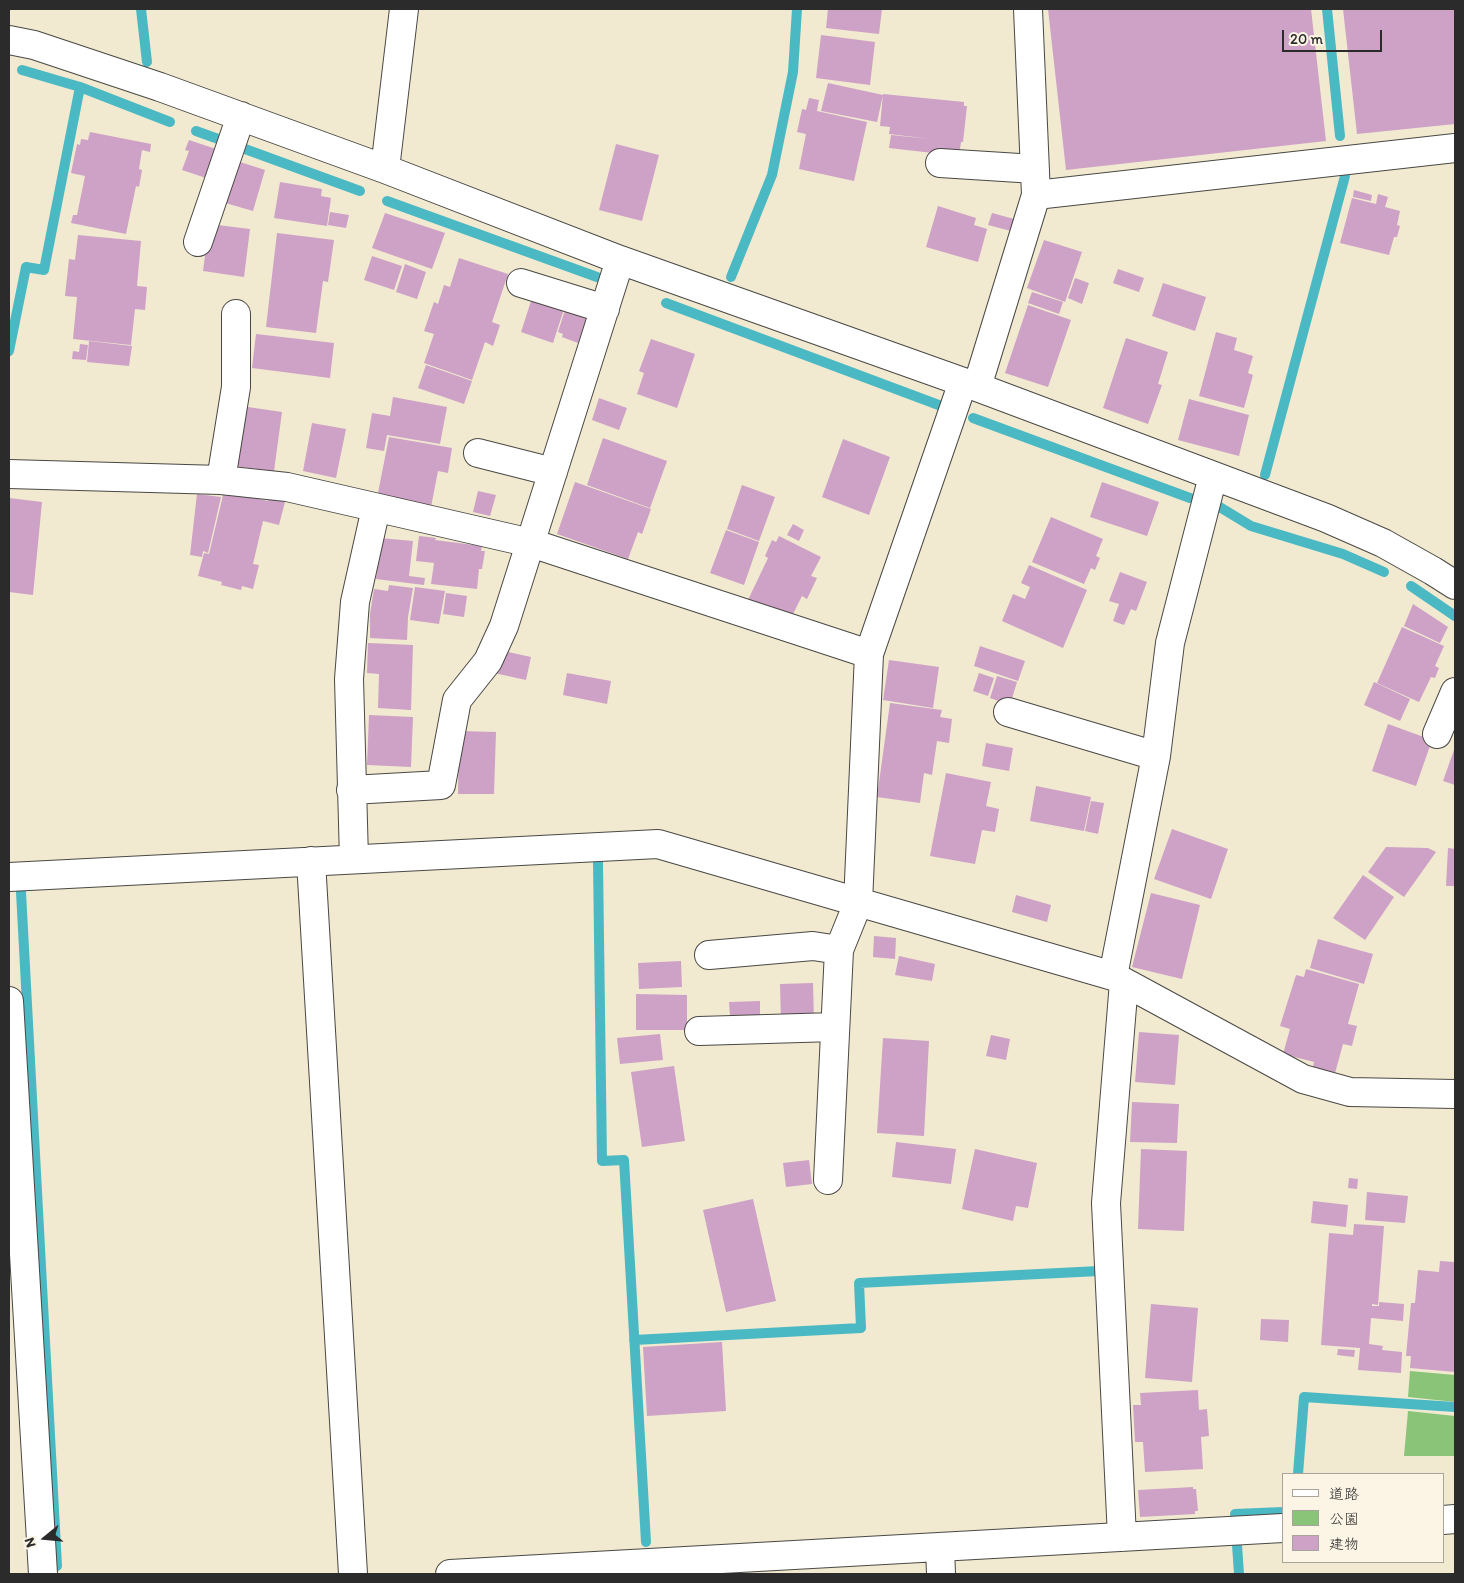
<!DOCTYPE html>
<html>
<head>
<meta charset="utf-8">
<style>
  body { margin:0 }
  #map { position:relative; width:1464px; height:1583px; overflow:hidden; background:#f1ead0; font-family:Itim,"Klee One",sans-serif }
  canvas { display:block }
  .frame { position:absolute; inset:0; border:10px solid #2b2b2b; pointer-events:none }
  .legend { position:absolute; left:1282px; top:1473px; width:162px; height:90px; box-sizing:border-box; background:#fcf5e5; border:1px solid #a8a49b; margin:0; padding:6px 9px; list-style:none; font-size:15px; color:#2b2b2b }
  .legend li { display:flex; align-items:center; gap:10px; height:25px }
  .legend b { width:25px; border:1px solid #a8a49b }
  .north { position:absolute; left:20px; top:1513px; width:50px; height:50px; -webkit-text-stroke:4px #fcf5e5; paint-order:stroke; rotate:253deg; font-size:14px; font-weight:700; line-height:20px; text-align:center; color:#2b2b2b }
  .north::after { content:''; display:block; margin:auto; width:18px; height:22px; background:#2b2b2b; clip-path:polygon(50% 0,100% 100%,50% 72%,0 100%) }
  .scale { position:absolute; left:1282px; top:30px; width:100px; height:22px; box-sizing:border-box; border:2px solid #2b2b2b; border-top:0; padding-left:6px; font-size:15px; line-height:18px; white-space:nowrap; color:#2b2b2b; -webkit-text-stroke:4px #fcf5e5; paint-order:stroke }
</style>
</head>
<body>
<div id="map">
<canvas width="1464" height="1583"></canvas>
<div class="frame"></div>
<ul class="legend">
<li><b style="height:6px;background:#fff"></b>道路</li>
<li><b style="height:14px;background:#8ac479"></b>公園</li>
<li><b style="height:14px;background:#cea1c6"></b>建物</li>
</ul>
<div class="north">N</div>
<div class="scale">20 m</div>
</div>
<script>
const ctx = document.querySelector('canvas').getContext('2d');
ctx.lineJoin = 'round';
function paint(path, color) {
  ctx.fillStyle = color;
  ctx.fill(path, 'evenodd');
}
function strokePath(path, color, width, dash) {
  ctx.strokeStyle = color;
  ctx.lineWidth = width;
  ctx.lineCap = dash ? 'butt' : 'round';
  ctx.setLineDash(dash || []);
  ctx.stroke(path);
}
paint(new Path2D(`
  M1410,1371L1455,1375V1402L1408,1397Z
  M1408,1411L1455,1416V1456H1404Z`), '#8ac479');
strokePath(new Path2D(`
  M141,9L147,62
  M1327,9L1340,136
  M22,70L80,87L170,122
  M196,131L221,140
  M245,149L360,191
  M387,201L597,277
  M731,277L772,175L793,72L797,9
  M666,303L944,407
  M9,351L26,267L44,270L80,87
  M973,418L1190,498
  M1265,475L1345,176
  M1218,506L1251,526L1343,554L1384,572
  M1411,586L1455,616
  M598,862L602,1161L624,1160L646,1542
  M21,892L57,1566
  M634,1340L861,1328L859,1283L1099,1271
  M1298,1474L1304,1397L1455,1407
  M1235,1514L1283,1512
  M1237,1545L1239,1574`), '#4bb9c4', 10);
paint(new Path2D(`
  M828,9H882L879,34L826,28Z
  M1048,9H1311L1326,141L1066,170Z
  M1343,9H1455V124L1357,134Z
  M821,35L875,42L870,85L816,78Z
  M828,83L883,95L877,122L821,111Z
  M883,94L964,102V106H967L963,142H961L959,156L889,148L891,135L931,139L889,134L890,127L880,126Z
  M809,98L819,100L817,111L867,122L854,181L799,169L806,134L797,132L802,109L806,110Z
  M90,132L151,144L150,152L142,150L139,169L142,170L139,187L136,186L126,234L71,223L73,215H77L85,176L71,173L77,144L80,145L81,139L88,140Z
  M189,140L216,149L206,178L182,170L189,151L185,150Z
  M616,144L659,155L642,221L599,210Z
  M234,160L265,170L253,211L222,202Z
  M280,182L322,189L321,196L331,198L327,226L274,218Z
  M1354,190L1372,195L1371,201L1353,197Z
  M1378,194L1388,197L1385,207L1400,211L1397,225L1400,226L1397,237H1394L1389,255L1340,243L1352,198L1376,204Z
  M938,206L976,218L974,225L987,229L978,262L926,247Z
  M330,212L349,215L346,228L328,225Z
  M385,213L445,233L432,269L372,248Z
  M992,213L1014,219L1011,231L988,225Z
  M209,224L250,229L244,277L203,271Z
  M277,233L334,240L328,282L323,281L316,333L266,327Z
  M78,235L141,241L137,286L147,287L145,310L135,309L131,345L73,339L77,297L65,296L69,259L75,260Z
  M1044,240L1082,252L1065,302L1027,288Z
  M372,256L402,266L394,290L364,280Z
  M459,258L508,274L492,322L500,325L493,346L485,342L472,380L424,363L434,334L424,331L434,302L438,304L444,285L450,287Z
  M405,264L426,272L417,299L396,292Z
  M1118,269L1144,278L1139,292L1113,283Z
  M1075,278L1089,283L1082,304L1068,298Z
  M1163,283L1206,297L1195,331L1152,316Z
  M1032,292L1063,302L1059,314L1028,303Z
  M532,298L564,309L553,343L521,332Z
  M1028,305L1071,320L1048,387L1005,373Z
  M565,310L587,318L578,343L562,337L563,334L558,332Z
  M1216,332L1237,338L1234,350L1253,356L1248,373L1253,375L1244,408L1199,396Z
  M256,334L334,343L330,378L252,368Z
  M1126,338L1168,352L1158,384L1162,385L1148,424L1103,408Z
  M651,339L695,354L677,408L637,394L644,373L639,371Z
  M89,341L132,346L129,366L87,362Z
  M80,344L88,345L86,360L72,359L73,351L79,352Z
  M426,365L472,381L464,404L418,388Z
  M393,397L447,407L440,444L387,435L384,451L366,448L372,413L390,416Z
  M599,398L627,408L619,430L592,420Z
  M1189,399L1249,415L1239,456L1178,440Z
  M241,406L282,412L274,471L234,466Z
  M312,423L346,429L336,478L303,471Z
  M389,437L452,448L448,473L438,471L431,507L377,498Z
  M603,438L667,461L650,508L587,485Z
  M843,439L890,457L869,515L822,497Z
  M575,482L651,509L642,534L638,532L628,559L557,534Z
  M1102,482L1159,502L1147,536L1090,517Z
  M742,485L775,497L759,541L727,529Z
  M224,491L268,501L269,498L285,502L279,525L263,521L253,564L259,565L253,589L242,586L241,590L221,585L222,582L198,576L204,553L209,554Z
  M478,491L496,495L490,516L473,512Z
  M197,494L221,497L208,553L203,551L202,557L190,555Z
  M9,498L42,502L33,595L9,592Z
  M1051,517L1103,539L1096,556L1100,558L1095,570L1091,568L1084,584L1032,562Z
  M793,524L804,530L799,541L787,535Z
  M726,530L759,542L744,585L710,573Z
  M419,536L436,538L435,540L482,546L481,551H485L482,569H479L477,589L431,584L434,563L416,561Z
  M779,536L821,557L811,576L817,578L807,599L802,596L789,622L747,602L768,558L765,556L772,540L776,542Z
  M380,538L413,541L409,576L425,578L424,585L376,579Z
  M1029,565L1087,590L1063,648L1002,621L1013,594L1025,599L1030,587L1021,583Z
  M1120,572L1147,582L1136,611L1131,609L1124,625L1113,621L1119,604L1109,601Z
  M389,585L413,588L408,617L407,640L370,638V614L374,589L388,591Z
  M415,587L445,591L439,624L410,620Z
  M446,593L467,596L464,617L443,614Z
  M1413,604L1448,627L1440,643L1404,626Z
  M1402,627L1444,646L1435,666L1439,668L1435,678L1431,677L1419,702L1377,683Z
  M368,643L413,645L411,710L378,708L379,674L367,673Z
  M980,646L1025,661L1018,681L974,666Z
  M499,650L531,657L526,680L494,673Z
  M889,660L939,667L933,708L883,700Z
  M567,673L611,681L607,704L563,695Z
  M979,673L994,678L988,696L973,691Z
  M997,676L1017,682L1010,705L990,698Z
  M1374,682L1410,699L1400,721L1364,705Z
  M890,703L942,710L940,717L952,719L949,743L937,741L932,775L924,773L920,803L877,797Z
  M369,715L413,717L411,767L367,765Z
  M1388,724L1432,740L1416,786L1372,771Z
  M459,731L496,732L494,794H458Z
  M986,743L1013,748L1009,771L982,766Z
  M1455,747V785L1443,781Z
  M946,773L991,782L986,806L999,809L995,832L982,830L975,864L930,856Z
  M1036,786L1091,797L1084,831L1030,821Z
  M1091,801L1104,803L1098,834L1085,831Z
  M1172,829L1228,849L1211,899L1154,879Z
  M1386,847L1428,848L1436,852L1404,897L1368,872Z
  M1448,848L1455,849V886H1446Z
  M1363,875L1394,897L1365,940L1333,918Z
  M1151,893L1200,905L1182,979L1132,967Z
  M1016,895L1051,905L1047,922L1012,912Z
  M874,936L896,938L895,959L873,957Z
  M1318,939L1373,954L1364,984L1310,968Z
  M899,956L935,964L932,981L895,975Z
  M681,961L682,987L639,989L638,963Z
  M1306,969L1359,984L1348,1024L1357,1026L1352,1046L1343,1044L1334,1077L1312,1071L1314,1062L1283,1054L1290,1029L1280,1026L1296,975L1304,977Z
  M813,983L814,1022H781L780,984Z
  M636,994L687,995V1030H636Z
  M760,1001V1015L730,1016L729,1002Z
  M1139,1032L1179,1035L1175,1085L1135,1082Z
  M660,1034L663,1060L620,1064L617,1038Z
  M991,1035L1010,1039L1006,1060L986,1056Z
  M883,1038L929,1041L924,1136L877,1133Z
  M674,1066L685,1141L642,1147L631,1072Z
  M1132,1102L1179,1104L1177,1143L1130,1142Z
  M896,1142L956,1149L951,1184L892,1177Z
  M975,1149L1037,1163L1028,1208L1016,1206L1013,1221L962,1209Z
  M1141,1149L1187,1151L1184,1231L1138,1229Z
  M809,1160L812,1184L786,1187L783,1163Z
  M1349,1178L1358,1179L1357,1189L1348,1188Z
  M1367,1192L1408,1196L1405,1223L1365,1220Z
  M753,1199L776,1301L726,1312L703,1210Z
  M1313,1201L1348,1205L1346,1227L1311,1223Z
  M1354,1224L1384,1226L1378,1305L1372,1304V1306H1382H1379V1302L1404,1304L1403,1321L1371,1318L1369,1344L1383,1346L1382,1350L1402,1352L1401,1373L1358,1370L1360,1348L1321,1345L1329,1233L1353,1235Z
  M1440,1261L1455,1262V1372L1410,1368L1411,1356H1406L1411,1303H1415L1418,1270L1439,1272Z
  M1151,1304L1198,1308L1192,1382L1145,1378Z
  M1261,1319L1289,1320L1288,1342L1260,1340Z
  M722,1342L726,1411L647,1416L643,1347Z
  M1338,1349L1355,1350L1354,1357L1337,1355Z
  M1198,1390L1199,1410L1207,1409L1209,1436L1201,1437L1203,1469L1145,1472L1143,1442H1135L1133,1405H1141L1140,1393Z
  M1193,1487V1489H1196L1198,1511H1195V1514L1140,1517L1138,1490Z`), '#cea1c6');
const minor = new Path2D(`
  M9,40L34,45L160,87L385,169L620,260L977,387L1326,518L1383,543L1433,571L1455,585
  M940,163L1035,169
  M385,169L404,9
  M1036,195L1455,148
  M198,242L241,116
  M521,283L605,309
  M977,387L1036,195L1028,9
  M478,453L553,472
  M9,474L221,480L287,487L531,543L869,654L858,903L839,950L828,1180
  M221,480L236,387V314
  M869,654L963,382
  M1008,712L1156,756
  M1437,734L1455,692
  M351,790L441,785L457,700L488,661L504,626L620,260
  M354,859L349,679L355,602L376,508
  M311,861L353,1574
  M9,877L658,844L1113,976L1303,1079L1350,1092L1455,1094
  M709,955L813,946L839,950
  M1113,976L1156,756L1170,643L1213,476
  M9,1001L43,1574
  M699,1031L835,1027
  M1443,1520L1455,1519
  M1122,1537L1106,1203L1124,982
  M940,1547L941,1574
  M450,1574L1283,1528`);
strokePath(minor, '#494844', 30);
strokePath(minor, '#fff', 28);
</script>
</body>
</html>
